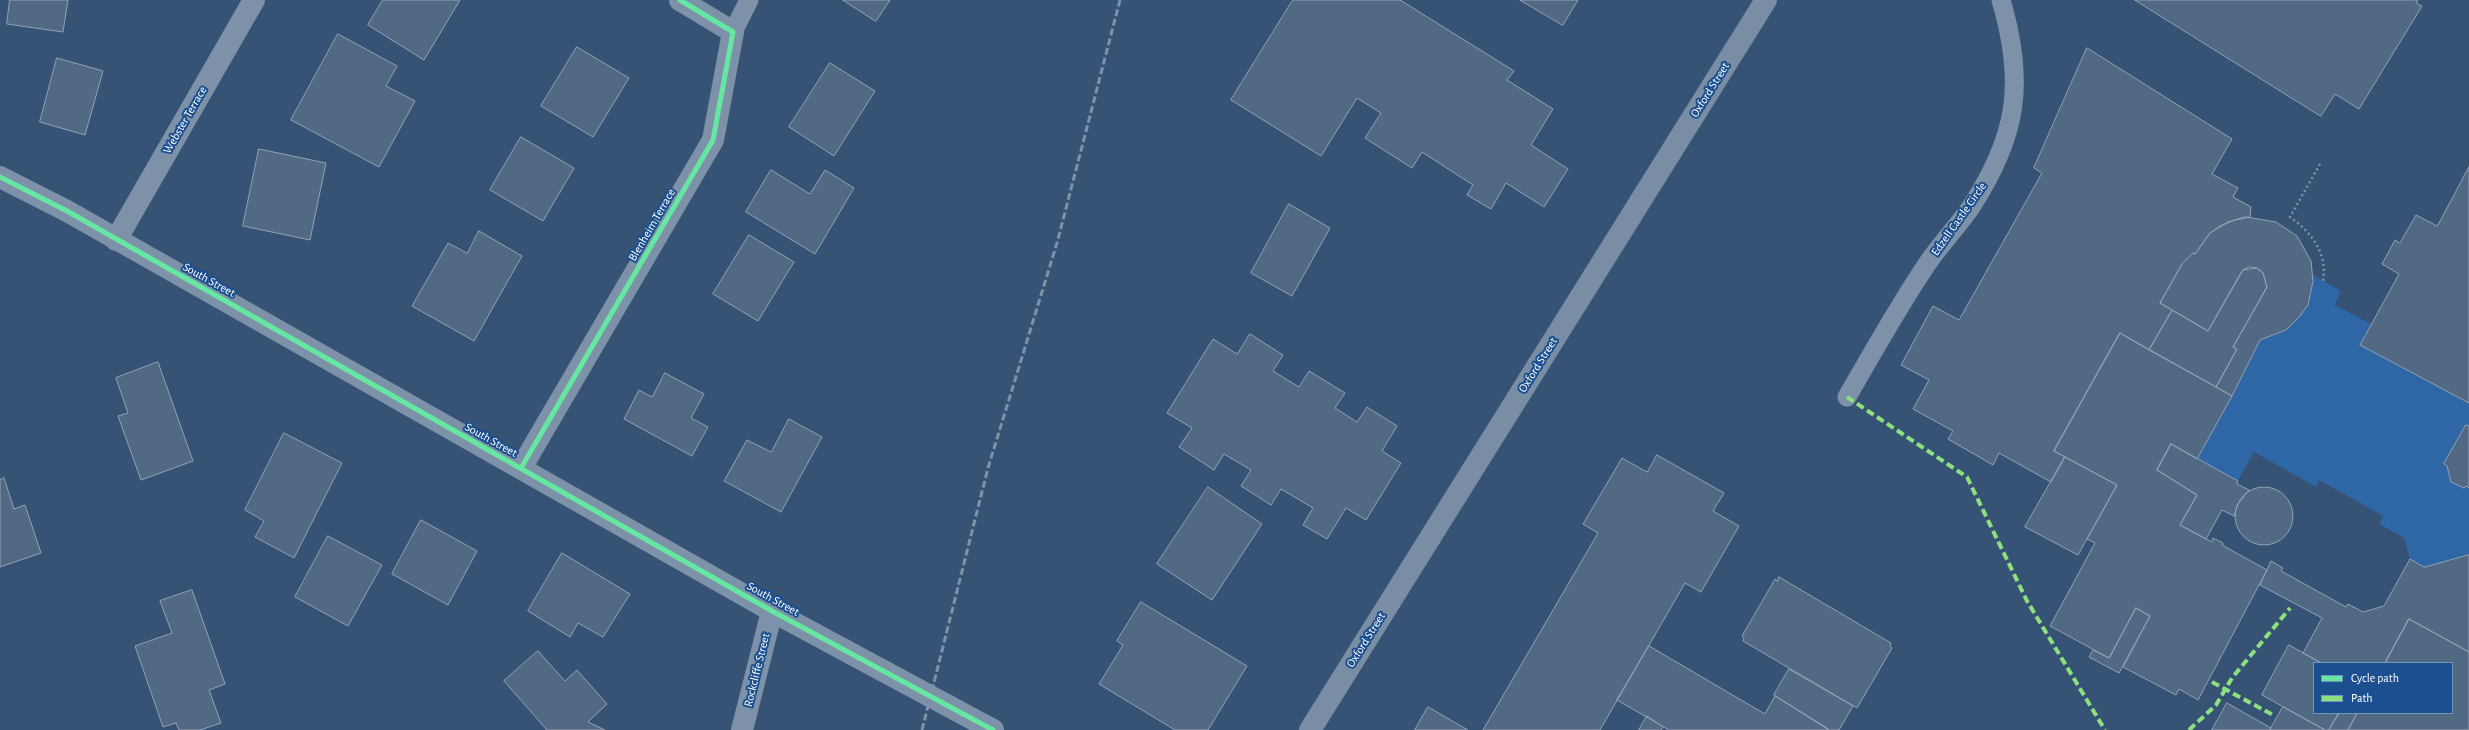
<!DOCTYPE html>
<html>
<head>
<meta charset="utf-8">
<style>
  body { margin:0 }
  #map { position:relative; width:2469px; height:730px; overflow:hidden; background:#365274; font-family:"Alegreya Sans",sans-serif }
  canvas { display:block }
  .legend { position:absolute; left:2313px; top:662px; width:140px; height:52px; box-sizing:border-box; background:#1b4f8f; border:1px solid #7695bc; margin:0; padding:5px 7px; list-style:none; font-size:12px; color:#fff }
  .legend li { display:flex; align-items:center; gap:8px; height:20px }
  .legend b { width:20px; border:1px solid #7695bc }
</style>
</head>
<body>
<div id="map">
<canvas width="2469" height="730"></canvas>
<ul class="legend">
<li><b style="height:5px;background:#66e7a1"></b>Cycle path</li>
<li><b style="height:5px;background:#8de07e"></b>Path</li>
</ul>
</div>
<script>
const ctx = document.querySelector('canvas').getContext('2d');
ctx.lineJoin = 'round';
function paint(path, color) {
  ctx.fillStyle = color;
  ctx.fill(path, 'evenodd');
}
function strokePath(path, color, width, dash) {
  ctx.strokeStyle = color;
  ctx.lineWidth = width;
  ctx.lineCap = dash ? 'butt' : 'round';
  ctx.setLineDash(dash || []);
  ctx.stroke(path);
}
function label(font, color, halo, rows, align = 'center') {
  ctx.font = font + ' "Alegreya Sans",sans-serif';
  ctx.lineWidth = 4;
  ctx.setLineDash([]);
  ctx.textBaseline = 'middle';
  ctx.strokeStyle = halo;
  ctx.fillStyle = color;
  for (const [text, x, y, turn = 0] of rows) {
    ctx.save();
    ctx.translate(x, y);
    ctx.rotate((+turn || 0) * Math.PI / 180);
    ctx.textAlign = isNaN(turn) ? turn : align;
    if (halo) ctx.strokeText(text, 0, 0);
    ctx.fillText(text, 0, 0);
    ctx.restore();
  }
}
paint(new Path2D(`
  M2313,275L2341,291L2335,305L2371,324L2360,345L2469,403V426L2465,425L2444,464L2447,466L2452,482L2464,488L2466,486L2469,488V555L2424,567L2410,559L2404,538L2379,524L2383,516L2319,480L2316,487L2254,452L2238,481L2197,459L2260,340C2293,332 2312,310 2313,275Z`), '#2f66a5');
const building = new Path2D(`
  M10,0H68L63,32L7,24Z
  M383,0H460L424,60L368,25Z
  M843,0H890L876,21Z
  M1293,0H1400L1514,71L1507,80L1553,109L1531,145L1568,169L1544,207L1506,183L1491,209L1467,195L1473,185L1422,152L1412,168L1365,138L1381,113L1357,98L1321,156L1231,100Z
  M1520,0H1578L1563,25Z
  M2135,0H2418L2416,3L2422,6L2359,109L2335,94L2321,116Z
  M338,34L397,66L386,86L415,101L379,167L291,120Z
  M577,47L629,78L593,137L541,106Z
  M2087,48L2232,139L2212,174L2238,188L2233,197L2251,207L2250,217L2235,220L2220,226L2210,233L2195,254L2193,253L2182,264L2160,303L2172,310L2149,350L2120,333L2054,451L2065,457L2051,482L1999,453L1993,465L1948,439L1953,431L1913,409L1929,380L1901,365L1933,306L1959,320L2042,173L2034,168Z
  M57,58L103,71L85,135L40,122Z
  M830,63L875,91L834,156L789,127Z
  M521,137L574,168L543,221L490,190Z
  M259,149L326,163L310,240L243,226Z
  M2469,167V403L2360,345L2399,274L2382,264L2395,240L2400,243L2416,215L2437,226Z
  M771,170L810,194L825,170L854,188L815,254L746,212Z
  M1289,204L1330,228L1292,296L1251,273Z
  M2246,217L2276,222L2297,236L2311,261L2313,281L2308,305L2300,316L2286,330L2260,340L2232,396L2216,387L2237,349L2233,347L2267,287L2263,273L2257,268L2243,270L2208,331L2160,303L2182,264L2193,253L2195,254L2210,233L2228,222Z
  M479,231L522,256L474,341L412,306L448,243L467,253Z
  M749,235L794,262L758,321L713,294Z
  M2250,267L2257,268L2263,273L2267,287L2233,347L2237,349L2216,387L2149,350L2172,310L2208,331L2239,276L2243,270Z
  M2120,333L2232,396L2197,459L2171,444L2157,470L2197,495L2180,525L2212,542L2213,538L2223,543L2222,545L2267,570L2198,700L2179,689L2176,695L2123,667L2150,616L2136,608L2109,658L2050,626L2095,543L2087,539L2117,485L2054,451Z
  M1250,334L1283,355L1273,371L1299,387L1309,371L1345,393L1335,408L1357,422L1367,407L1397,426L1382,451L1401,463L1366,520L1346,508L1327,539L1303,525L1313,508L1281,489L1271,505L1241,486L1251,470L1224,454L1214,470L1179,447L1192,428L1167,413L1213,339L1237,354Z
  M158,362L193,461L141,480L118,416L128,413L116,378Z
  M665,373L704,394L691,418L708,427L692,456L624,419L639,390L652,397Z
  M789,419L822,437L781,512L724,481L747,440L771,452Z
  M2466,425L2469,426V488L2466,486L2464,488L2451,482L2447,466L2444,464Z
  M284,433L342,463L294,558L255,537L264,521L245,510Z
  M2171,444L2238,481L2237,484L2249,490L2238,504L2234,516L2222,510L2206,539L2180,525L2197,495L2157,470Z
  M1657,455L1724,493L1713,511L1739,526L1701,592L1685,583L1600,730H1483L1598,533L1583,524L1622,458L1647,472Z
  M2065,457L2117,485L2078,555L2025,527Z
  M4,478L14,509L25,505L41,553L0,567V480Z
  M2235 516a29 29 0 1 1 58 0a29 29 0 1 1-58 0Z
  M1208,487L1262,524L1212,600L1157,564Z
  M421,520L477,551L448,605L392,574Z
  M328,536L382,565L348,626L295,597Z
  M562,553L630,594L603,637L578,623L570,637L528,611Z
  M2469,555V652L2409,619L2385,663H2321L2303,653L2322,618L2260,585L2271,561L2283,568L2281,571L2346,607L2348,604L2363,612L2384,606L2410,559L2424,567Z
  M1779,577L1891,643L1890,646L1892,648L1857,708L1743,641L1744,638L1742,636L1775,579L1777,581Z
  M192,590L225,684L209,690L221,723L200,730H179L176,723L163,727L135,646L172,633L160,601Z
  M1141,602L1247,666L1208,730H1175L1099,684L1123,645L1117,641Z
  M2136,608L2150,616L2119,673L2089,657L2093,650L2109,658Z
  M2409,619L2469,652V730H2348L2357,713H2452V663H2385Z
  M2289,645L2321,663H2314V713H2339L2329,730H2325L2262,695Z
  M1649,646L1765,714L1775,696L1829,730H1669L1617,700Z
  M538,651L565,681L577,670L607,704L588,722L605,730H547L504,681Z
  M1789,669L1853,706L1839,730H1830L1774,695Z
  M2227,703L2271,728L2270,730H2212Z
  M1428,707L1468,730H1415Z
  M2283,707L2325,730H2270Z
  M2339,713H2357L2348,730H2329Z
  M1647,716L1663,727L1661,730H1639Z`);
paint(building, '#526984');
strokePath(building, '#92a2b6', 1);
strokePath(new Path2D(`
  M2320,164L2290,217C2311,232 2328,253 2323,281`), '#7d92a8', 2.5, [2, 3]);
strokePath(new Path2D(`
  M733,32L749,0
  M1847,397C1873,352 1898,307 1927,264C1940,245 1957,227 1971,207C2018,135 2025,82 2001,0`), '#7d92a8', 19);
strokePath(new Path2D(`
  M0,177L67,211L772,611L993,730
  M116,240L254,0
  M521,468L713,140L733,32L680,0
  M742,730L772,611`), '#7d92a8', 22);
strokePath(new Path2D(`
  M1310,730L1766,0`), '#798da4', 22);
strokePath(new Path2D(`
  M922,730L988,468L1057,243L1120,0`), '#7e92a7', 3, [7, 3]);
strokePath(new Path2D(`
  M1847,397L1967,477L2027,601L2105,730
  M2212,682L2273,715
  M2189,730L2216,705L2232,678L2290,608`), '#8de07e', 4, [8, 4]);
strokePath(new Path2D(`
  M0,177L67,211L772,611L993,730
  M521,468L713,140L733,32L680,0`), '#66e7a1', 5);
label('12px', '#fff', '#1b4f8f', [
  ["Oxford Street",1710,90,-58],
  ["Webster Terrace",185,120,-60],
  ["Edzell Castle Circle",1959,219,-55],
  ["Blenheim Terrace",652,225,-60],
  ["South Street",209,280,29],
  ["Oxford Street",1538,365,-58],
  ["South Street",491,440,29],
  ["South Street",773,599,29],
  ["Oxford Street",1366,640,-58],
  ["Rockcliffe Street",757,670,-76]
]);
</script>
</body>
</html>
